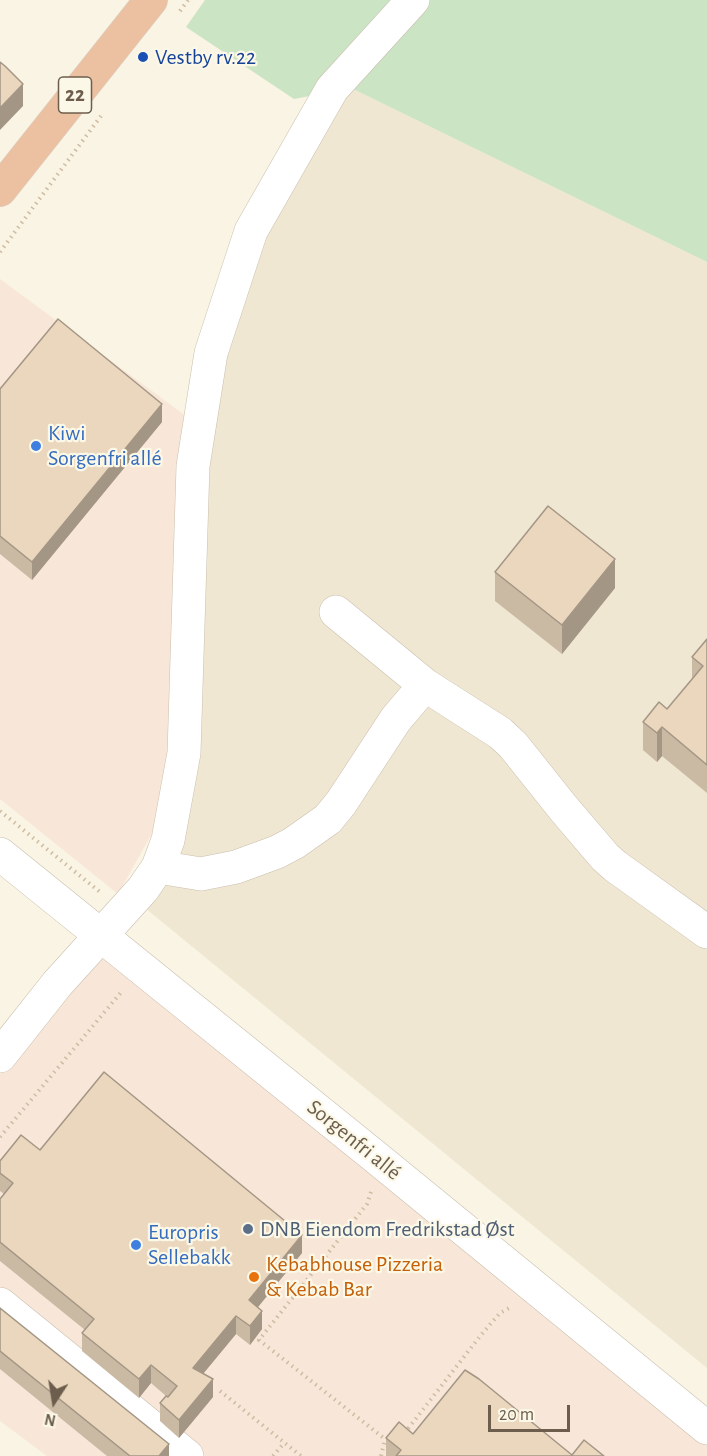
<!DOCTYPE html>
<html>
<head>
<meta charset="utf-8">
<style>
  body { margin:0 }
  #map { position:relative; width:707px; height:1456px; overflow:hidden; background:#f9f4e3; font-family:"Alegreya Sans",sans-serif }
  canvas { display:block }
  .north { position:absolute; left:24px; top:1372px; width:60px; height:60px; -webkit-text-stroke:4px #fcf8e8; paint-order:stroke; rotate:192deg; font-size:16px; font-weight:700; line-height:24px; text-align:center; color:#6d5d4c }
  .north::after { content:''; display:block; margin:auto; width:21px; height:27px; background:#6d5d4c; clip-path:polygon(50% 0,100% 100%,50% 72%,0 100%) }
  .scale { position:absolute; left:488px; top:1405px; width:82px; height:27px; box-sizing:border-box; border:3px solid #6d5d4c; border-top:0; padding-left:8px; font-size:18px; line-height:21px; white-space:nowrap; color:#6d5d4c; -webkit-text-stroke:4px #fcf8e8; paint-order:stroke }
</style>
</head>
<body>
<div id="map">
<canvas width="707" height="1456"></canvas>
<div class="north">N</div>
<div class="scale">20 m</div>
</div>
<script>
const ctx = document.querySelector('canvas').getContext('2d');
ctx.lineJoin = 'round';
function paint(path, color) {
  ctx.fillStyle = color;
  ctx.fill(path, 'evenodd');
}
function strokePath(path, color, width, dash) {
  ctx.strokeStyle = color;
  ctx.lineWidth = width;
  ctx.lineCap = dash ? 'butt' : 'round';
  ctx.setLineDash(dash || []);
  ctx.stroke(path);
}
function label(font, color, halo, rows, align = 'center') {
  ctx.font = font + ' "Alegreya Sans",sans-serif';
  ctx.lineWidth = 4.5;
  ctx.setLineDash([]);
  ctx.textBaseline = 'middle';
  ctx.strokeStyle = halo;
  ctx.fillStyle = color;
  for (const [text, x, y, turn = 0] of rows) {
    ctx.save();
    ctx.translate(x, y);
    ctx.rotate((+turn || 0) * Math.PI / 180);
    ctx.textAlign = isNaN(turn) ? turn : align;
    if (halo) ctx.strokeText(text, 0, 0);
    ctx.fillText(text, 0, 0);
    ctx.restore();
  }
}
paint(new Path2D(`
  M351,88L707,262V1368L145,908L206,459L227,351L259,250L320,136Z`), '#efe7d2');
paint(new Path2D(`
  M0,279L186,416L169,759L155,828L118,894L0,799Z
  M101,936L707,1428V1456H47L0,1421V1056Z`), '#f8e7d8');
paint(new Path2D(`
  M205,0H707V262L351,88L294,99L186,27Z`), '#cbe4c4');
const minor = new Path2D(`
  M336,612L425,685L500,733L513,745L564,809L605,857L615,866L707,932
  M0,854L373,1155L707,1428
  M158,867L201,874L236,867L277,852L294,843L328,819L341,803L396,719L425,685
  M0,1056L57,984L143,889L158,867L168,840L184,753L193,466L211,353L251,231L332,89L413,0
  M0,1304L187,1456`);
const highway = new Path2D(`
  M0,190L151,0`);
strokePath(minor, '#cabfae', 34);
strokePath(highway, '#d9d5d0', 34);
strokePath(new Path2D(`
  M180,11L188,0
  M0,252L101,116
  M0,811L100,892
  M0,1137L123,990
  M371,1192L367,1204L259,1340L385,1439L391,1437
  M220,1391L301,1456
  M403,1431L407,1430L481,1335L500,1313L511,1307
  M273,1456L284,1443
  M381,1456L385,1439`), '#cfbba2', 4, [1.5, 4.5]);
strokePath(minor, '#fff', 33);
strokePath(highway, '#ecc1a1', 33);
paint(new Path2D(`
  M0,389L162,422L32,580L0,554Z
  M495,572L615,588L562,654L495,601Z
  M707,639V793L662,756L657,762L643,750V722L667,709L692,679V657Z
  M40,1150L302,1253L258,1307L262,1329L250,1345L236,1334L203,1374L213,1397L179,1438L160,1421V1403L166,1396L151,1383L139,1398L82,1351V1333L85,1330L0,1261V1199L4,1194L0,1191V1161Z
  M0,1308L169,1456H107L0,1369Z
  M413,1434L572,1455L604,1456H386V1438Z`), '#cab9a3');
paint(new Path2D(`
  M23,84V106L0,130V108Z
  M162,404V422L32,580V562Z
  M615,559V588L562,654V625Z
  M662,727V756L657,762V733Z
  M302,1235V1253L249,1318V1300Z
  M262,1311V1329L250,1345V1326Z
  M236,1316V1334L193,1386V1368Z
  M151,1365V1383L139,1398V1379Z
  M213,1379V1397L179,1438V1420Z
  M169,1444V1456H159Z`), '#a49685');
const building = new Path2D(`
  M0,62L5,66L23,84L0,108Z
  M58,319L162,404L32,562L0,536V389Z
  M548,506L615,559L562,625L495,572Z
  M707,639V765L662,727L657,733L643,722L659,702L667,709L703,666L692,657Z
  M104,1072L302,1235L249,1300L262,1311L250,1326L236,1316L193,1368L213,1379L179,1420L160,1403L166,1396L168,1397L177,1386L151,1365L139,1379L82,1333L94,1319L0,1242V1199L13,1183L0,1173V1161L21,1135L40,1150Z
  M0,1308L169,1444L159,1456H130L0,1351Z
  M465,1370L479,1379L572,1455L584,1440L604,1456H396L401,1450L386,1438L399,1422L413,1434Z`);
paint(building, '#ebd7be');
strokePath(building, '#a49685', 1.5);
for (const [x, y, r, color] of [
  [143,57,6,"#1a4fb4"],
  [36,446,6,"#3f7fe0"],
  [248,1229,6,"#5c6f8a"],
  [136,1245,6,"#3f7fe0"],
  [254,1277,6,"#e8710a"]
]) {
  const dot = new Path2D();
  dot.arc(x, y, r, 0, 2 * Math.PI);
  ctx.fillStyle = color;
  ctx.fill(dot);
  strokePath(dot, '#fcf8e8', 2);
}
for (const [x, y, w] of [
  [75,95,33]
]) {
  const box = new Path2D();
  box.roundRect(x - w / 2, y - 18, w, 36, 4.5);
  ctx.fillStyle = '#fcf8e8';
  ctx.fill(box);
  strokePath(box, '#6d5d4c', 1.5);
}
label('bold 21px', '#6d5d4c', null, [
  ["22",75,95]
]);
label('22px', '#164399', '#fcf8e8', [
  ["Vestby rv.22",155,57]
], 'left');
label('22px', '#366cbe', '#fcf8e8', [
  ["Kiwi",48,433],
  ["Sorgenfri allé",48,458],
  ["Europris",148,1232],
  ["Sellebakk",148,1257]
], 'left');
label('22px', '#6d5d4c', '#fcf8e8', [
  ["Sorgenfri allé",354,1140,39]
]);
label('22px', '#4e5e75', '#fcf8e8', [
  ["DNB Eiendom Fredrikstad Øst",260,1229]
], 'left');
label('22px', '#c56008', '#fcf8e8', [
  ["Kebabhouse Pizzeria",266,1264],
  ["& Kebab Bar",266,1289]
], 'left');
</script>
</body>
</html>
